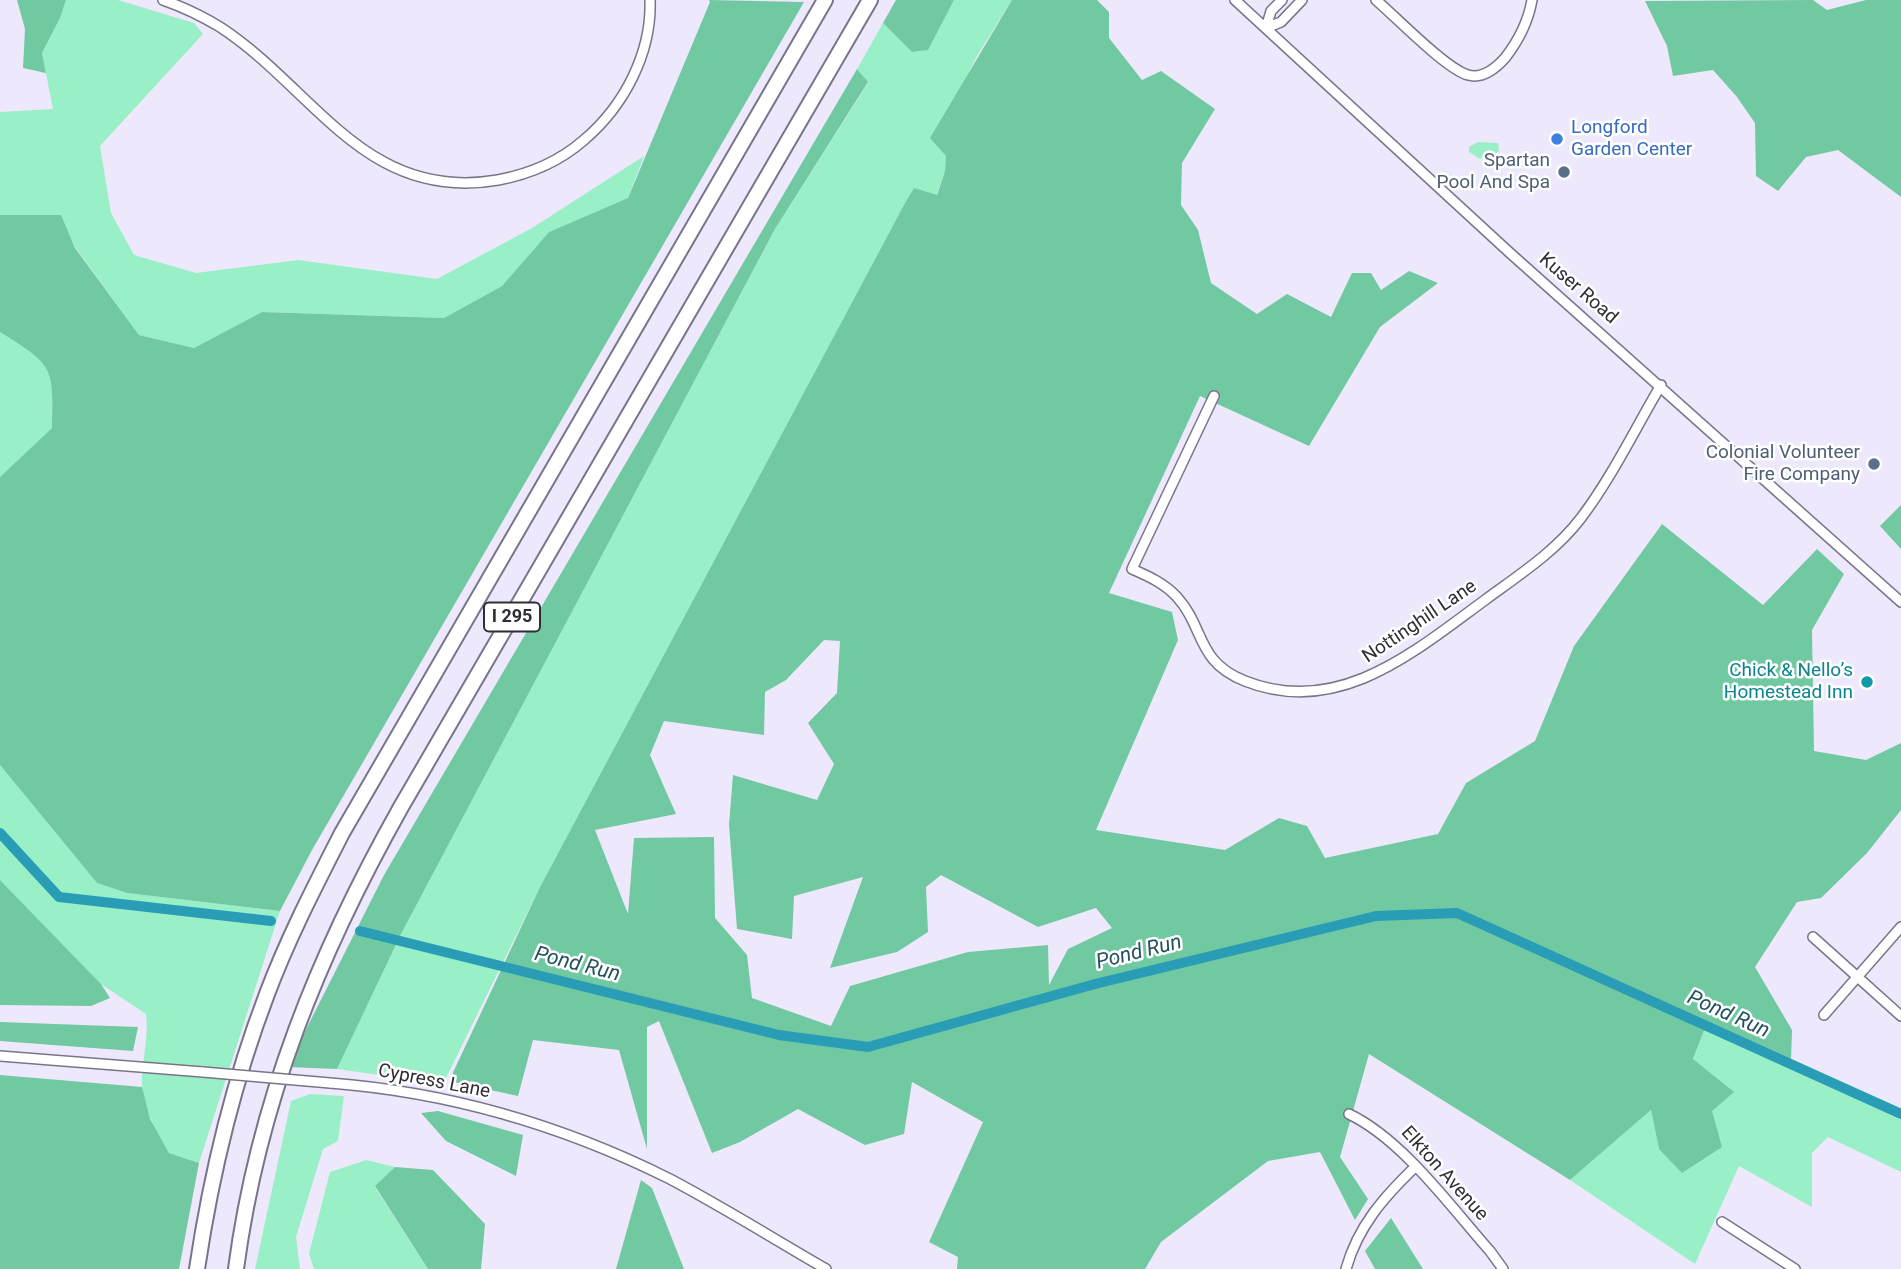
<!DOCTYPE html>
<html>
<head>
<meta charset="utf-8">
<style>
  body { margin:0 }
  canvas { display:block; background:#ede8fc }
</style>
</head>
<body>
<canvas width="1901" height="1269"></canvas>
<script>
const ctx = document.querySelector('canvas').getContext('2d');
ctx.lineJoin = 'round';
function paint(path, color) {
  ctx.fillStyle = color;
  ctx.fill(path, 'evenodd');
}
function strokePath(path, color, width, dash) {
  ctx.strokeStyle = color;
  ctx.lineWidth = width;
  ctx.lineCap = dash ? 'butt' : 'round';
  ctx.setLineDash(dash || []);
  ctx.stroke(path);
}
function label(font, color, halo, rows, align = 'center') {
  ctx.font = font + ' Roboto,sans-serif';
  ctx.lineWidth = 5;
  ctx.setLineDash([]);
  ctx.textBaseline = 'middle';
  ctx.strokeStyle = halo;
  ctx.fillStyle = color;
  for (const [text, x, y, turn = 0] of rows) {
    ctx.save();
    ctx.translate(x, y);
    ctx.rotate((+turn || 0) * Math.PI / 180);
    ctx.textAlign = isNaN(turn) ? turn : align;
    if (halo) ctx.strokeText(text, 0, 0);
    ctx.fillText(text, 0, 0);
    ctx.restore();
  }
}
paint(new Path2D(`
  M66,0H118L194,23L203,34L100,146L111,213L134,255L196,273L298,260L437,279L532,228L644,156L628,198L549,232L502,286L444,318L262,312L194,348L139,335L75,247L60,216L0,215V112L53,109L42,53L60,18Z
  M954,0H1012L977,56L951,108L945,171L936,196L914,188L905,203L540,887L443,1084L337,1069L401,934L775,229L868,83L857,69L883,23L912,52L927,50Z
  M1478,142L1498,143L1499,151L1494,155H1485L1480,159L1469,152V147Z
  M0,332C53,366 54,365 52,428L0,477Z
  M0,765L97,883L127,893L280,911L199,1163L169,1153C157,1132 143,1111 142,1086C141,1062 149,1041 146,1014L101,984L0,880Z
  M1707,1023L1901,1108V1172L1828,1137L1812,1153V1207L1739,1166L1695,1264L1570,1180L1651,1110L1659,1149Z
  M310,1094L344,1096L338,1141L323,1149L296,1237L300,1269H255L291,1101Z
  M366,1160L395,1167L375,1187L428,1269H314L309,1254L330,1172Z`), '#99f0c7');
paint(new Path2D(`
  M17,0H66L60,18L42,53L46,73L23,68L25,29Z
  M709,0L804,2L312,850L280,911L127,893L97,883L0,765V477L52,428C54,365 52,365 0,332V215H61L75,248L139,335L194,348L262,312L444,318L502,286L549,232L628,198L710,2Z
  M896,0H954L928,50L912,52L883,23Z
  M1012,0H1097L1109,12V38L1142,80L1161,71L1215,109L1182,163L1181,205L1198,230L1211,283L1257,314L1287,294L1331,317L1352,273H1371L1381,290L1409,271L1438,283L1380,327L1309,446L1200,396L1109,593L1172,612L1178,640L1096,830L1225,850L1279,818L1307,826L1325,858L1438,834L1466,783L1535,741L1574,646L1662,524L1763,605L1817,549L1844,574L1812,630L1814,751L1866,760L1901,743V810L1867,853L1821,898L1797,902L1755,967L1792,1030L1791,1061L1707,1023L1693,1059L1734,1092L1712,1111L1722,1147L1682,1173L1659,1149L1651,1110L1570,1180L1369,1054L1340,1157L1368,1199L1355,1220L1320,1152L1268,1161L1161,1242L1145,1269H957L958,1257L929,1242L983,1122L912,1082L904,1134L865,1145L798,1109L740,1142L712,1153L659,1021L647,1027V1149L619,1050L533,1040L518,1096L449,1081L540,887L905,203L914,188L937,195L945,171L946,156L930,138ZM824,640L840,641L837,693L808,723L834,764L817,800L733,775L729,825L737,929L792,939L794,896L863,877L830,968L897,952L928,932L926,887L941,875L1038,927L1096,908L1112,928L1068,949L1049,985L1048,945L968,952L850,986L831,1026L752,998L747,955L715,918L714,837L634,838L628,914L595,830L676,814L650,755L664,721L764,735L765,692L786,680Z
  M1813,0L1827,10L1866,0H1901V197L1838,150L1806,157L1778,191L1756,176L1755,123L1737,97L1713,70L1673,76L1667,46L1645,1Z
  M857,69L868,82L775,229L401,934L337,1069L287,1067L384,875Z
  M1901,505V549L1880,526Z
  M0,880L101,984L110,998L91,1006L0,1005Z
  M0,1022L138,1027L133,1051L0,1041Z
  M0,1075L142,1087L150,1119L169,1153L199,1163L179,1269H0Z
  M438,1111L523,1135L516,1176L446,1141L421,1113Z
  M395,1167L433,1170L485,1224L481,1269H428L375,1186Z
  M641,1180L652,1188L684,1269H616Z
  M1391,1218L1423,1269H1375L1365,1251Z`), '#71c9a1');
strokePath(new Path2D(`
  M0,833L59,897L271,921
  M360,931L779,1035L868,1047L1095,984L1376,916L1457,913L1901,1114`), '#2a9db6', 10);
const minor = new Path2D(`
  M163,0C183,7 202,16 220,27C314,88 365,203 498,180C530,174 560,161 584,140C624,106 652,53 650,0
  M1235,0L1510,253L1901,602
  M1376,0C1396,17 1446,69 1468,75C1482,79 1496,68 1505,58C1519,40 1528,23 1532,0
  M1266,28L1281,22L1302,0
  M1266,28L1271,11L1282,0
  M1214,396L1132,569C1148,576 1164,583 1177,597C1205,628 1196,662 1245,681C1338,718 1414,652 1485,600C1519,575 1555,552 1581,518C1612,477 1635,429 1661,385
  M1813,937L1901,1016
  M1824,1015L1901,927
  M0,1056L203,1072
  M330,1083C448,1092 564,1126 670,1179C723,1207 774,1239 826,1269
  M1349,1114C1403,1140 1450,1206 1490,1251L1503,1269
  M1722,1222L1795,1269
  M1346,1269C1358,1226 1384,1197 1415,1167`);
const highway = new Path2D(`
  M197,1269C211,1175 233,1083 267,994C288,938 315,886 342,833L825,0
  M236,1269C258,1102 319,953 401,807L870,0`);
strokePath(minor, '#7a748a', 12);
strokePath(highway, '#7a748a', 18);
strokePath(minor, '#fff', 9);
strokePath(highway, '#fff', 14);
const minorBridge = new Path2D(`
  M203,1072L330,1083`);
strokePath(minorBridge, '#7a748a', 12, []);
strokePath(minorBridge, '#fff', 9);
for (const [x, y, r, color] of [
  [1557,139,7,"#3f7fe0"],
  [1564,172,7,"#5c6f8a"],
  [1874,464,7,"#5c6f8a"],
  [1867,682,7,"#0f9aa8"]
]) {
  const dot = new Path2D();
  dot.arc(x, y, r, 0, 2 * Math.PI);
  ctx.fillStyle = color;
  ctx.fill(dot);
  strokePath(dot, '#fff', 2.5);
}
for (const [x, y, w] of [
  [512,617,56]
]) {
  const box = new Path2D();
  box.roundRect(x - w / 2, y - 14.5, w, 29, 5);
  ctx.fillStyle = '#fff';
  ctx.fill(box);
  strokePath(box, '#302d37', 2);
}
label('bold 18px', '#302d37', null, [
  ["I 295",512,617]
]);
label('19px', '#366cbe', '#fff', [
  ["Longford",1571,128],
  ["Garden Center",1571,150]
], 'left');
label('19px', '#4e5e75', '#fff', [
  ["Spartan",1550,161],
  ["Pool And Spa",1550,183],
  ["Colonial Volunteer",1860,453],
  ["Fire Company",1860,475]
], 'right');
label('19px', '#302d37', '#fff', [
  ["Kuser Road",1578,289,41],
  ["Nottinghill Lane",1420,622,-34],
  ["Cypress Lane",434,1082,11],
  ["Elkton Avenue",1444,1174,48]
]);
label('19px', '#0d838f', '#fff', [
  ["Chick & Nello’s",1853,671],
  ["Homestead Inn",1853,693]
], 'right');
label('italic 21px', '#23515d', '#fff', [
  ["Pond Run",1139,953,-14],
  ["Pond Run",577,965,14],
  ["Pond Run",1728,1015,24]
]);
</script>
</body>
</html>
